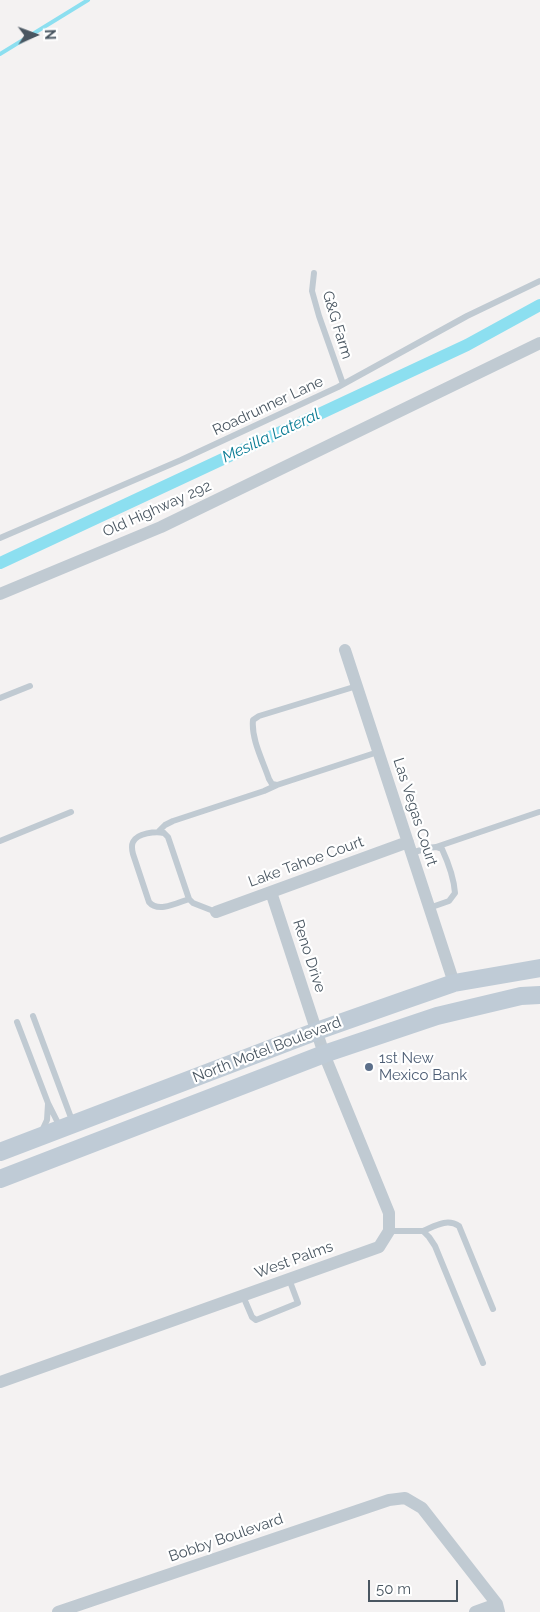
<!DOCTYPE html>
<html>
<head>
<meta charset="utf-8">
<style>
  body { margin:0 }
  #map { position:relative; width:540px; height:1612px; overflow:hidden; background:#f4f2f2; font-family:Raleway,sans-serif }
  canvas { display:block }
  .north { position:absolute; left:10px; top:10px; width:50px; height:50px; -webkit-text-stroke:4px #fff; paint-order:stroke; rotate:88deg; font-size:14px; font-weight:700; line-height:20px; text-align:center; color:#495661 }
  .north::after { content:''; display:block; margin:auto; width:18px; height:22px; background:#495661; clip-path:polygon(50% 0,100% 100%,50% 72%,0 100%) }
  .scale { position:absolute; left:368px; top:1580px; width:90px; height:22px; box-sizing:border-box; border:2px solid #495661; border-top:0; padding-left:6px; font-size:15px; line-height:18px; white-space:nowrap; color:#495661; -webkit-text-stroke:4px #fff; paint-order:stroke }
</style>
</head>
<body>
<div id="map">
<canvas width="540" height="1612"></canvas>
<div class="north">N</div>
<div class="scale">50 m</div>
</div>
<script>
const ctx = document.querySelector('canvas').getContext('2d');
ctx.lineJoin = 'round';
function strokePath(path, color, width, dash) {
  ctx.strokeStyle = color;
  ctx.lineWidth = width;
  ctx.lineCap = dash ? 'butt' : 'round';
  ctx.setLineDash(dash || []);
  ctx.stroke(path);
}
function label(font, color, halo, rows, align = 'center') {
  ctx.font = font + ' Raleway,sans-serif';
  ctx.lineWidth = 4.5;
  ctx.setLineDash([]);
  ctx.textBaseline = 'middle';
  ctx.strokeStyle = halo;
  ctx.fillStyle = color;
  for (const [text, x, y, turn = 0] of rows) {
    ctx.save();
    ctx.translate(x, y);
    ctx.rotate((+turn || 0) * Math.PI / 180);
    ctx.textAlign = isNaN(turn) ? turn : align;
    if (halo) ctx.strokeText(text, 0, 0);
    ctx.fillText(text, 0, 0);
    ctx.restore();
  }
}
strokePath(new Path2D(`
  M0,54L88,0`), '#8cdff0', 4);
strokePath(new Path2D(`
  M0,563L467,345L540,305`), '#8cdff0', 12);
strokePath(new Path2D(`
  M314,273L312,291L319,316L343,384
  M0,538L181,460L338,387L467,316L540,281
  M357,686L259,716L253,720C251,739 263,761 269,779L272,784L277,785L378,752
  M0,698L30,686
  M159,831L165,825L173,821L264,791L277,785
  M0,841L71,812
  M436,847L539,812
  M411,853L428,848L436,847L442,849C448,862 454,879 455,893L449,901L429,908
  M189,899C177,903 158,913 149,902L133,854C132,850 131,846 133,842C137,833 156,831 164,833L168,837L189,899L193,903L216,912
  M33,1016L73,1123
  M17,1022L48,1103L60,1127
  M41,1133L47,1120L48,1104
  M389,1231H423L429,1237L435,1246L483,1363
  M423,1231C435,1226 447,1218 459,1226L493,1309
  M243,1296L252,1317L256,1320L261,1318L298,1303L289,1279`), '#c0cad2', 6);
strokePath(new Path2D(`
  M0,594L161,527L540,343
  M345,650L454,983
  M216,912L408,842
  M0,1382L379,1247L389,1231V1213L324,1054L271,892
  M58,1612L389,1500L405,1498L422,1508L497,1604L499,1612
  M475,1612L497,1604`), '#c0cad2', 12);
strokePath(new Path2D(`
  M0,1152L317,1031L405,1000L454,983L540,968
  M0,1179L324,1054L437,1016L521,996L540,995`), '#bfcbd6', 18);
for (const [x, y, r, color] of [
  [369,1067,5,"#5c6f8a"]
]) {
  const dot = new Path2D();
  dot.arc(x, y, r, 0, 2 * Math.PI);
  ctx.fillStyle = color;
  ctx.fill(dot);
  strokePath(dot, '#fff', 2);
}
label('15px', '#495661', '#fff', [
  ["G&G Farm",337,325,73],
  ["Roadrunner Lane",268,406,-25],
  ["Old Highway 292",157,509,-24],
  ["Las Vegas Court",415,812,72],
  ["Lake Tahoe Court",306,862,-20],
  ["Reno Drive",309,956,72],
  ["North Motel Boulevard",267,1050,-21],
  ["West Palms",294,1260,-20],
  ["Bobby Boulevard",226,1538,-19]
]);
label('15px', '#4e5e75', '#fff', [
  ["1st New",379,1058],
  ["Mexico Bank",379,1075]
], 'left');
label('italic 16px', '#097c95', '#fff', [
  ["Mesilla Lateral",271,436,-25]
]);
</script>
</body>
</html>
